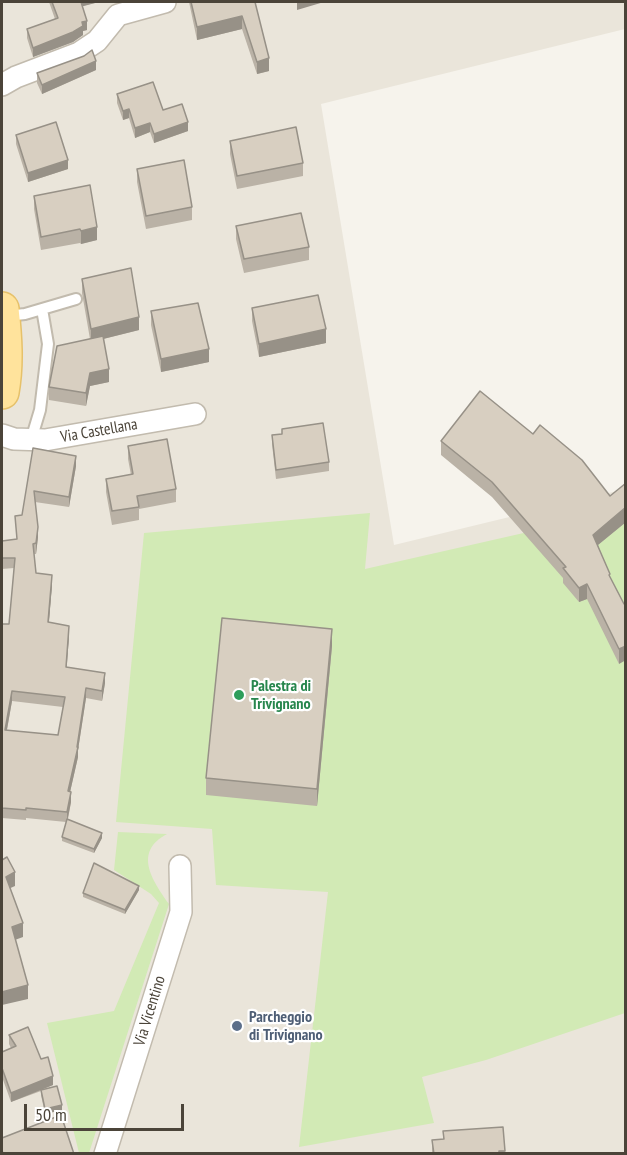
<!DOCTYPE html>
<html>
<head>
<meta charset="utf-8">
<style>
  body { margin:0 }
  #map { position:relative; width:627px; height:1155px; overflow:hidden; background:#f6f3ec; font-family:"PT Sans Narrow",sans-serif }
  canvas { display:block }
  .frame { position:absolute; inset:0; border:3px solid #4b4439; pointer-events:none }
  .scale { position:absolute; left:24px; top:1104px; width:160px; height:27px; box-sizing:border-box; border:3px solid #4b4439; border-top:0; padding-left:8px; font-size:18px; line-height:21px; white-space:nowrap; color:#4b4439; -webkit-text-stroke:4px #fff; paint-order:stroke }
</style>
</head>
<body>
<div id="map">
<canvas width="627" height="1155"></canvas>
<div class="frame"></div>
<div class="scale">50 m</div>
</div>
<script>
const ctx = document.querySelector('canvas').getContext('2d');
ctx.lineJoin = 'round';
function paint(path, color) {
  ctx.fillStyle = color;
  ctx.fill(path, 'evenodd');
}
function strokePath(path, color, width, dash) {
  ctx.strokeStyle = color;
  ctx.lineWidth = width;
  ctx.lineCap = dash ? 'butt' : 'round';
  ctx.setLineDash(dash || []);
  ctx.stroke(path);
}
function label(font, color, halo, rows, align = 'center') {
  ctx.font = font + ' "PT Sans Narrow",sans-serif';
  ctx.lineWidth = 4.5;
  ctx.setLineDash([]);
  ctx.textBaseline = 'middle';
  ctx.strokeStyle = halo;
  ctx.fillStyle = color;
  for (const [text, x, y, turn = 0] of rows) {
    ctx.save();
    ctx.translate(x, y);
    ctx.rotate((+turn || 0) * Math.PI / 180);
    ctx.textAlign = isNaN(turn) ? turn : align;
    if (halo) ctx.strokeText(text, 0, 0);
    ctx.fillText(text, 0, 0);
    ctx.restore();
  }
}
paint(new Path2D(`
  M2,2H625V29L321,104L394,545L625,489V1153L2,1154Z`), '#eae5da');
paint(new Path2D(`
  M625,510V1013L486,1060L422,1077L434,1123L299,1147L328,892L216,885L212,829L116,822L144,533L370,513L365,569Z
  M118,832L167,834C133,852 152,880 169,904L89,1153H79L47,1023L114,1011L159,903L151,894L114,870Z`), '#d2eab5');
const lane = new Path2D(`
  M6,316L25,314L76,299
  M31,440L40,410L48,344L42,309`);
const street = new Path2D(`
  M2,85L16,77L79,53L97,41L118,15L165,2
  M2,435L14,439L45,440L195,414
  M105,1154L181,912L180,866`);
const primary = new Path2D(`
  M2,309C5,337 7,364 2,392`);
strokePath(lane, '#c2bbae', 14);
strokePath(street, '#c2bbae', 24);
strokePath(primary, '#e6c16a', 36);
strokePath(lane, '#fff', 10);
strokePath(street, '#fff', 21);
strokePath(primary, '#ffe39c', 33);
paint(new Path2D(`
  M49,2H99L82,6L87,30L83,31V35L73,42L33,57L27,38V29L55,19Z
  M189,2H255L269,71L257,74L242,29L197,40Z
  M96,70L42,94L37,83V73Z
  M117,94L163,110L188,131L154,143L150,132L135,138L129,118L123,120L117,103Z
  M16,135L68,169L28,182L16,144Z
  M230,141L303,163V176L237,189L230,154Z
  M137,169L192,207V220L146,229L137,182Z
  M34,196L97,240L81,244L80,243L41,250L34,209Z
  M236,226L309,247V260L244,273L236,239Z
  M82,279L139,330L103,339L109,382L90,386L86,406L49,400V387L90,339L82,293Z
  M252,308L326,343L259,357L252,321Z
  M151,311L209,362L161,372L151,325Z
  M282,429L329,462V471L276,479L272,444V435L282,434Z
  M441,441L626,522L598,545L610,577L624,604L619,664L587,599L579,602L563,583V578L492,497L441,455Z
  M128,446L176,489V502L139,509V520L112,525L106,492V479L131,475L128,459Z
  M33,448L76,466L69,507L35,502L38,537L36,554H34L36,573L52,585L49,622L69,636L66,667L105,683L102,701L86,698L78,750V757L70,792L71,802L68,819L102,838L94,853L62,841V837L66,822L26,818V820L2,818V624H9L14,568L2,569V541L17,539L15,516L22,515ZM12,701L63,707L58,735L7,730Z
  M332,646L317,806L206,795V778Z
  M139,890L125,914L83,897V893Z
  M9,1035L41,1059L53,1085L41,1090L62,1110L45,1114L41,1095V1091L11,1102L2,1077V1052L11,1048L9,1044Z
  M503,1127L505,1154H432V1140L443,1139V1131Z`), '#bab2a6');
paint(new Path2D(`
  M80,2H99L80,7Z
  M297,2H324L297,10Z
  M242,16V29L197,40V27Z
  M87,21V30L83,31V35L73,42L33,57V48L82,22Z
  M269,58V71L257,74V62Z
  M96,61V70L42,94V85Z
  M129,109V118L123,120V111Z
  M188,122V131L154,143V134Z
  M150,123V132L135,138V128Z
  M68,160V169L28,182V173Z
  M97,227V240L81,244V231Z
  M139,317V330L91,342V329Z
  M326,329V343L259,357V344Z
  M209,349V362L161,372V359Z
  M109,369V382L90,386L86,406V393L90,373Z
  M76,456V466L69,507V497Z
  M626,507V522L593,549V535Z
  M38,527V537L36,554V543Z
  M52,575V585L48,632V622Z
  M587,584V599L579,602V588Z
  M69,626V636L66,677V667Z
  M332,629V646L317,806V789Z
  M626,646V660L619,664V649Z
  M105,673V683L102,701V691Z
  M86,688V698L78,750V757L68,801V791L77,747Z
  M12,691V701L5,740V730Z
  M71,792V802L67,822V812Z
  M102,833V838L94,853V849Z
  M15,872V886L6,890V877Z
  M139,886V890L125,914V910Z
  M23,923V937L12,941V927Z
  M28,985V999L2,1005V992Z
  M53,1076V1085L11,1102V1093Z
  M62,1105V1110L45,1114V1109Z`), '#979187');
const building = new Path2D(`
  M52,2H81L87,21L82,22L83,26L73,32L33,48L27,29L58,18Z
  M191,2H255L269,58L257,62L242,16L197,27Z
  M92,50L96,61L42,85L37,73L84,56Z
  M153,82L163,110L182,104L188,122L154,134L150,123L135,128L129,109L123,111L117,94Z
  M56,122L68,160L28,173L16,135Z
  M296,127L303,163L237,176L230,141Z
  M184,160L192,207L146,216L137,169Z
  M90,185L97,227L81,231L80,229L41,237L34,196Z
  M301,213L309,247L244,259L236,226Z
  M131,268L139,317L91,329L82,279Z
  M318,295L326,329L259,344L252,308Z
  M198,303L209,349L161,359L151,311Z
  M103,336L109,369L90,373L86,393L49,387L57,346Z
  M480,391L533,434L540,425L582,460L610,496L626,483V507L593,535L610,574L609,575L624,604H626V646L619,649L587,584L579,588L563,568L566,567L492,482L441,441Z
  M323,423L329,462L276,470L272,435L282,434V429Z
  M167,439L176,489L137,496L139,507L112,511L106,479L133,474L128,446Z
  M33,448L76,456L69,497L34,491L38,527L36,543L33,544L36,573L52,575L48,622L69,626L66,667L105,673L102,691L86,688L77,747H78L68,791L71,792L67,812L26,808V810L2,808V624H9L15,558H2V541L17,539L15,516L22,515ZM12,691L65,697L58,735L5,730Z
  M222,618L332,629L317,789L206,778Z
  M67,819L102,833L94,849L62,837Z
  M7,857L15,872L6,877L23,923L12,927L28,985L2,992V860Z
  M94,863L139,886L125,910L83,893Z
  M28,1027L41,1059L48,1057L53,1076L11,1093L2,1068V1052L16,1046L9,1035Z
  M57,1086L62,1105L45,1109L41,1090Z
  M61,1115L74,1154H3L2,1150V1138Z
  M503,1127L505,1151H499V1154H434L432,1140L444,1139L443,1131Z`);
paint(building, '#d8cfc1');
strokePath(building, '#979187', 1.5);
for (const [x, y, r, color] of [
  [239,695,6,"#2e9e5b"],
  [237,1026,6,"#5c6f8a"]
]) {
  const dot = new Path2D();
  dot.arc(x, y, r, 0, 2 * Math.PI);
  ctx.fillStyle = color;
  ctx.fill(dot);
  strokePath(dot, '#fff', 2);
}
label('16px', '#4b4439', '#fff', [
  ["Via Castellana",99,431,-10],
  ["Via Vicentino",150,1011,-73]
]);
label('bold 16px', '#27864d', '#fff', [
  ["Palestra di",251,686],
  ["Trivignano",251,704]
], 'left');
label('bold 16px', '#4e5e75', '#fff', [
  ["Parcheggio",249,1017],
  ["di Trivignano",249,1035]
], 'left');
</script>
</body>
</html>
